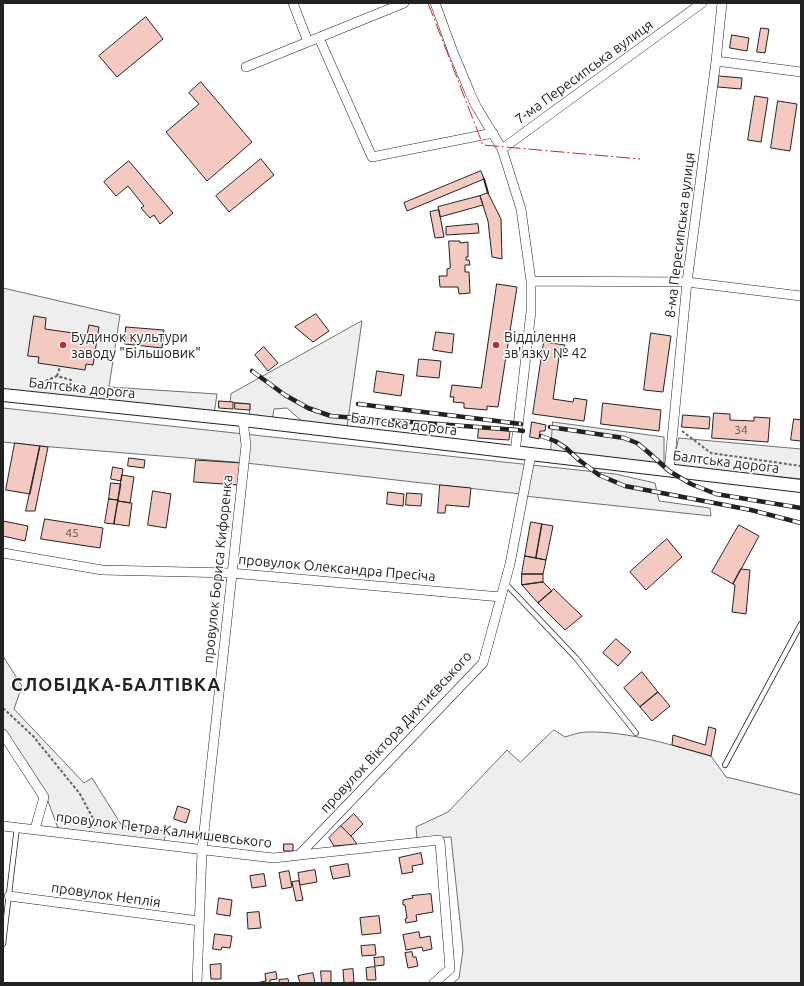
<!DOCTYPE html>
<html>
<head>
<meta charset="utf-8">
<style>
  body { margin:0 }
  #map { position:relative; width:804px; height:986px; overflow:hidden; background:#fff; font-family:Ubuntu,sans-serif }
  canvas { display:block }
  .frame { position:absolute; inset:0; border:4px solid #222; pointer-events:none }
</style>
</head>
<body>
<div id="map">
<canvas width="804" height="986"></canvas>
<div class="frame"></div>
</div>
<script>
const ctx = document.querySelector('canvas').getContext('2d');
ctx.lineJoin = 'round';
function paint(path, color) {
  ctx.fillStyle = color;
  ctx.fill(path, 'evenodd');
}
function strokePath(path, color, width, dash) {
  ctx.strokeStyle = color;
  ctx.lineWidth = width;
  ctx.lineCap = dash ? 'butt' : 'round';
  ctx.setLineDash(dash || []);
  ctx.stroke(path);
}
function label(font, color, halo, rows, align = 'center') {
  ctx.font = font + ' Ubuntu,sans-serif';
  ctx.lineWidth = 3;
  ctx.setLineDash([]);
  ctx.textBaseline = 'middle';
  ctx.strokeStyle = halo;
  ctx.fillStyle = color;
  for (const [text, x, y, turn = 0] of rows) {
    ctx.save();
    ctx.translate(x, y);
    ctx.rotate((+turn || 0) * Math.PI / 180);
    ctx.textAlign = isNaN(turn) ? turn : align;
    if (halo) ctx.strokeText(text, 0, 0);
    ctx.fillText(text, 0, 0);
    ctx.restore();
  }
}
const green = new Path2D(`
  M3,288L120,315L109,387L217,394L214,414L3,389Z
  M362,321L347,427L304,423L287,408L274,409L272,421L249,419L250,404L230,402L231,394Z
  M3,408L615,474L655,483L659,501L710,508L711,516L524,496L521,494L440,485L246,463L40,446L3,442Z
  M553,422L664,437V464L551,451Z
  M679,438L801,449V479L673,466Z
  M3,656L22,686L14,709L84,783L92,778L122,826L166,831L164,842L58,828L46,796L3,734Z
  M554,730L565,737C572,735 580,732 586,732C629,731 671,745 711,756L726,777L801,795V983H453L459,978L463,950L451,837L417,838L416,827L448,812L507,750L520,762Z`);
paint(green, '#eee');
strokePath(green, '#6f6f6f', 1);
const building = new Path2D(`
  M146,17L163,39L117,77L99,56Z
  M761,28L769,29L765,53L757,52Z
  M732,35L749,38L747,51L730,48Z
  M719,76L742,78L741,89L718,87Z
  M201,82L252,142L207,181L166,132L199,104L189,93Z
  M755,96L768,98L761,142L748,140Z
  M778,101L797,104L790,151L771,148Z
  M261,159L274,175L229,212L216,196Z
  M129,161L173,213L160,224L154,215L150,218L141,208L144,206L128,186L116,196L104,182Z
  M481,171L484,179L407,211L404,203Z
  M488,193L501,219L502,259L492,257L488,221L480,196Z
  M480,196L483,205L440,217L438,207Z
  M439,210L444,237L435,238L430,212Z
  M478,224L479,233L446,235V227Z
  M449,241H460V243L468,242V257H466V260H469L470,265H465V272H469L470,293L459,294L458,287H440L439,276H447V269L450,268Z
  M497,284L517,287L498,407L487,406V410L464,408V403L453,402L454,397H450L452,385L481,388Z
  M316,314L329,331L313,342L295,327Z
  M34,316L46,318L45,329L87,335L89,325L99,327L93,365L86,364L85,370L38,363L39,357L28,356Z
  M126,327L164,330L162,348L125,344Z
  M436,332L454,334L452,353L433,350Z
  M651,333L671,336L663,392L644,390Z
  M544,342L565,345L563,357H559L553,399L573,402L574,398L587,400L584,421L533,414Z
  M264,347L278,363L268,371L255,355Z
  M419,359L441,361L439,378L417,376Z
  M377,371L404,375L401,396L374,392Z
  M219,401L233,402V409L219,408Z
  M235,403L250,404V410L235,409Z
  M603,403L661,410L659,431L601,424Z
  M714,413L730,414V420L754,421V417L770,418L768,442L712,438Z
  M683,415L710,417L709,429L682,427Z
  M794,419L801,420V441L791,440Z
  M532,422L546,425L545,431H540L539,439L530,437Z
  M479,428L510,431L509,440L478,438Z
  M15,443L40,446L30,494L6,490Z
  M40,446L48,447L35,511H26Z
  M129,458L145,460L144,468L128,466Z
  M196,460L242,463L239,485L194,482Z
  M113,467L123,469L121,481L111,479Z
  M122,475L134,477L130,503L118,501Z
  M111,483L121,484L118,500L109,499Z
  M440,485L471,488L469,507L446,505L445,513H438Z
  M153,491L171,494L166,528L148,525Z
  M388,492L404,494L403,506L387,504Z
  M407,493L422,494L421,506L406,505Z
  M109,499L118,500L114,524L105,523Z
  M118,501L132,503L129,526L114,524Z
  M45,519L103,528L100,548L41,539Z
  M3,521L28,526L25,541L3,536Z
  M531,522L542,524L536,558L525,556Z
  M542,524L553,526L546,560L536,558Z
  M739,525L759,536L733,584L712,572Z
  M667,539L682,557L646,590L630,572Z
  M525,556L546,560L543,574H522Z
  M741,569L750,570L746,614L732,612L735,585L733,584Z
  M522,574H543V582L522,585Z
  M543,582L552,591L538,603L522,585Z
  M554,589L582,616L565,630L538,603Z
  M616,639L631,652L618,666L603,653Z
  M642,672L658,692L640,707L624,688Z
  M658,692L670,706L652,721L640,707Z
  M709,727L716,729L711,756L672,745L673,735L705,745Z
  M178,806L190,810L186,823L174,819Z
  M354,814L363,824L351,836L341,826Z
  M341,826L351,836L357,844L334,846L329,838Z
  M284,844H293V851H284Z
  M421,853L423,864L412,866L413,872L402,874L399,858Z
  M348,864L350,876L333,879L330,867Z
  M315,870L317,882L300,885L298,873Z
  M289,871L292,887L282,889L279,873Z
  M264,874L266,886L252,888L250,876Z
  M299,881L303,900L296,901L292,882Z
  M431,894L433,912L416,915L417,921L406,923L405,919L407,918L405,905H403V900L413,898L412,896Z
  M219,898L232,900L230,916L217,914Z
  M259,912L261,928L248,929L247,913Z
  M379,916L381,933L362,935L360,918Z
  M419,932L420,938L430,936L432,949L423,951L422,947L406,950L403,935Z
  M215,934L232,936L230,948L222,947L221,950L213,949Z
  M375,945L376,955L362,956L361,946Z
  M412,952L413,957H416L418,966L408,968L405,953Z
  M384,957V965L375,966L374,958Z
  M221,964V979H211L210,965Z
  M375,967L376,980H367L366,968Z
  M353,969L354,982L344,983L343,970Z
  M321,971H331V983H322Z
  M276,972L277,979L270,980V983H256L266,981L265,974Z
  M313,973L315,983H300L298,976Z
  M288,979L289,983H279V980Z`);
paint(building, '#f3c9c0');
strokePath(building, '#222', 1);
const service = new Path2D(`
  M505,583L576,658L636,733
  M725,765L801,624
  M3,944L17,827`);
const minor = new Path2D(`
  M293,3L308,42
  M435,3L453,52L470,93L476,106L502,149L521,209L531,281V311L515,453
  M319,38L372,157L493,133
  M716,61L801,72
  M246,67L404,3
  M502,149L702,3
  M531,281L687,282L801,296
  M669,471L687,282L716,61L722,3
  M3,553L102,570L231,573L501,597
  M3,734L44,797L35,829
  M3,826L273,858L439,840L440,842L450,969L434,983
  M299,855L483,663L510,564L531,454
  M9,896L199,921
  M197,983L202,850L246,445L243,420`);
const secondary = new Path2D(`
  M3,395L243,420L801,486`);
strokePath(service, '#222', 6);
strokePath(minor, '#222', 10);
strokePath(secondary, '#222', 14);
strokePath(new Path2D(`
  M57,376L60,367
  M41,389L43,382L57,376L71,380L69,393
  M682,431L711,453L801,466
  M3,708L33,736L80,794L97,826V829`), '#646464', 2, [3, 2]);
strokePath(service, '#fff', 4.5);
strokePath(minor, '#fff', 9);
strokePath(secondary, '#fff', 12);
const rail = new Path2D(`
  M252,371L285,395L308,408L331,416L517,430L523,431
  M358,404L521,424
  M550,427L624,438L637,443L648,452L669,471L691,484L716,494L801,508
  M541,436L555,441L566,448L579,460L599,475L625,486L751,510L801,523`);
strokePath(rail, '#222', 4.5);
strokePath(rail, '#fff', 3, [9]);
strokePath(new Path2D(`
  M484,179L488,193`), '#222', 2);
strokePath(new Path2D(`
  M428,3L483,145L640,159`), '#c62828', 1, [14, 3, 2, 3]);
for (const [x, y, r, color] of [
  [63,345,4,"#c62828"],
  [496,345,4,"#c62828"]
]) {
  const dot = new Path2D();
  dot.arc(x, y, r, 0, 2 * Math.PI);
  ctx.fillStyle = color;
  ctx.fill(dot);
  strokePath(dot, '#fff', 1.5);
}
label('12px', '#564c4a', null, [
  ["34",741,430],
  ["45",72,533]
]);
label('14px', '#222', '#fff', [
  ["7-ма Пересипська вулиця",584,72,-36],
  ["8-ма Пересипська вулиця",680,235,-83],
  ["Балтська дорога",82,388,6],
  ["Балтська дорога",404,424,7],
  ["Балтська дорога",726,462,7],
  ["провулок Олександра Пресіча",337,568,5],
  ["провулок Бориса Кифоренка",218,569,-84],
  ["провулок Віктора Дихтиєвського",396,732,-47],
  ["провулок Петра Калнишевського",164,830,7],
  ["провулок Неплія",106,895,8]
]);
label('14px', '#222', '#fff', [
  ["Будинок культури",71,337],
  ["заводу \"Більшовик\"",71,353],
  ["Відділення",504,337],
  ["зв'язку № 42",504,353]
], 'left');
ctx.letterSpacing = '1px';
label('bold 18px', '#222', '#fff', [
  ["СЛОБІДКА-БАЛТІВКА",116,685]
]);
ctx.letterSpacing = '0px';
</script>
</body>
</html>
